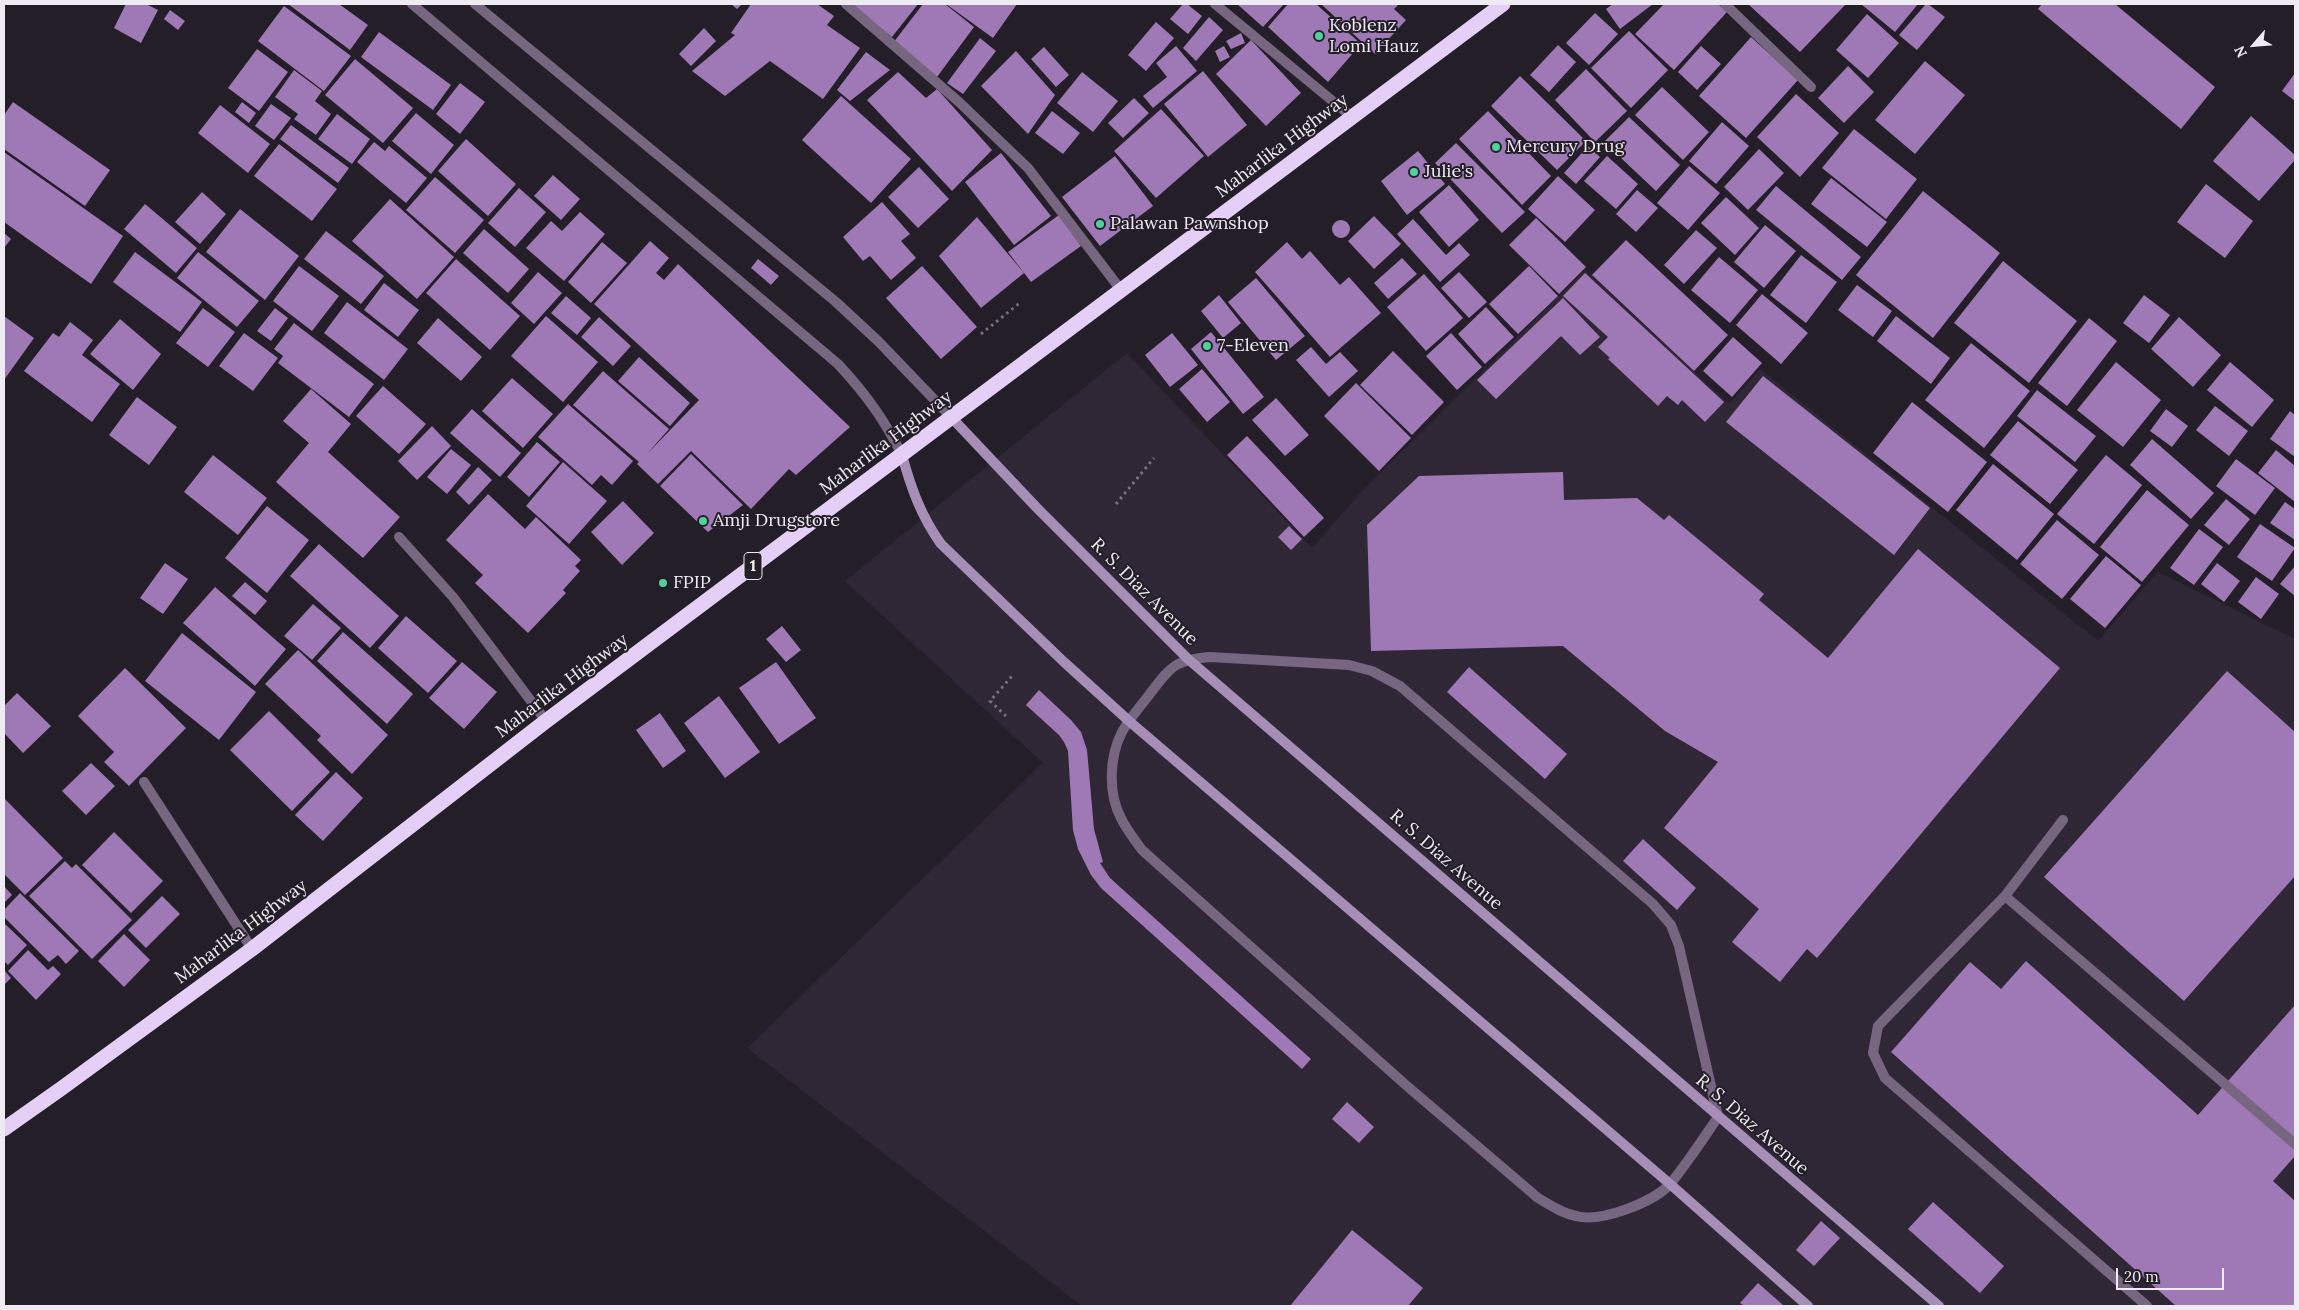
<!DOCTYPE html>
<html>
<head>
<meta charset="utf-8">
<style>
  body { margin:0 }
  #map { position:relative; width:2299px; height:1310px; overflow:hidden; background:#241e29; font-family:Lora,serif }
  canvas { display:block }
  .frame { position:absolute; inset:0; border:5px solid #efebf2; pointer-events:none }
  .north { position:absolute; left:2229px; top:20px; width:50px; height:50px; -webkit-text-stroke:4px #241e29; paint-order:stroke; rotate:243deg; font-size:14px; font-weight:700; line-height:20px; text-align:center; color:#efebf2 }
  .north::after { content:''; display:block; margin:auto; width:18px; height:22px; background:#efebf2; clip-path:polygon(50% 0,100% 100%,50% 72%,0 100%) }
  .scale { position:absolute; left:2116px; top:1268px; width:108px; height:22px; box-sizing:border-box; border:2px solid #efebf2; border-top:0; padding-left:6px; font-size:15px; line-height:18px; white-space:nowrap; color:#efebf2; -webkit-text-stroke:4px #241e29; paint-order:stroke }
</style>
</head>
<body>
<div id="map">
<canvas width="2299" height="1310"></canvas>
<div class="frame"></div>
<div class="north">N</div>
<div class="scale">20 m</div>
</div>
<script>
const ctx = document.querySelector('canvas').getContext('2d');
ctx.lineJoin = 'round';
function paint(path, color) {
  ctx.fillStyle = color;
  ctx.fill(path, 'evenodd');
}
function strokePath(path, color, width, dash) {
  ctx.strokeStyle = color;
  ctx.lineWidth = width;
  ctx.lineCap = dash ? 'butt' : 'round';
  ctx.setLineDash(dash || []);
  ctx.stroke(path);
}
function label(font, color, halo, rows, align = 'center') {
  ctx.font = font + ' Lora,serif';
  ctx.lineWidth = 4;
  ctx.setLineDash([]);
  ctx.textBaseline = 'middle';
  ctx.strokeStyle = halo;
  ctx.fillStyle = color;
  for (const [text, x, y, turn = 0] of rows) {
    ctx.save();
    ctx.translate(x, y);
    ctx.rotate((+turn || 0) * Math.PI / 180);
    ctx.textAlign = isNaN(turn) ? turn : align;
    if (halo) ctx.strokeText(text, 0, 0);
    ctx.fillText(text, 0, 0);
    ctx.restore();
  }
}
paint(new Path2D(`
  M1585,270L1729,404L1760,369L2098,641L2158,572L2295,639V1306H1082L747,1048L1043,763L845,581L1127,353L1312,548L1361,492Z`), '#302736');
paint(new Path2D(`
  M126,4H146L158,10L141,43L114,28Z
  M288,4H339L368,25L350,50Z
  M731,4H742L737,9Z
  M751,4H817L834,16L827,25L860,48L823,99L770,61L725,96L692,71L735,35L731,33Z
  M854,4H918L892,37L852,6Z
  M923,4H945L974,27L937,77L893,43Z
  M946,4H1017L993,38Z
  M1183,4H1187L1202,16L1188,34L1170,19Z
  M1237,4H1284L1263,27Z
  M1288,4H1316L1361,44L1328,82L1268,27Z
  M1321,4H1399L1394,9L1406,20L1375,54Z
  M1613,4H1653L1620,29L1606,9Z
  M1664,4H1718L1727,12L1674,70L1635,34Z
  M1748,4H1846L1800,52Z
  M1861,4H1918L1895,32Z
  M1926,4H1928L1945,17L1917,50L1899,35Z
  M2042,4H2115L2215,87L2181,129L2038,9Z
  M284,6L351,56L324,91L258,41Z
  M170,10L185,21L178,30L164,19Z
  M1595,13L1618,34L1589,65L1566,43Z
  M1867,14L1899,43L1868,78L1836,50Z
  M1209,17L1223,30L1196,61L1183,48Z
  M1156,22L1174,38L1146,71L1128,55Z
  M704,28L716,41L691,66L679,54Z
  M1629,31L1668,70L1631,108L1591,68Z
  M379,32L451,85L433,110L361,57Z
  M1241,33L1245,43L1231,49L1226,41Z
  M1751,37L1798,80L1746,138L1699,96Z
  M980,38L996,51L963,94L947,83Z
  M1251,40L1301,93L1266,126L1216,74Z
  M1558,45L1576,62L1549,92L1530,75Z
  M1176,46L1197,71L1153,108L1143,96L1167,77L1156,63Z
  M1224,46L1230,57L1220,62L1215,51Z
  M1701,46L1721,64L1697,90L1678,72Z
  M1044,47L1069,75L1056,87L1031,59Z
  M257,49L288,72L259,111L228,88Z
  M1016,51L1055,95L1028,134L981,86Z
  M866,52L890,70L850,101L837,90Z
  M355,59L413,108L383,143L325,95Z
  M1925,61L1965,95L1915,154L1875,120Z
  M1848,66L1874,92L1844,123L1818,98Z
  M1586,69L1627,111L1595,142L1555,100Z
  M294,70L322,91L315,101L331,114L316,135L294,119L298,114L275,97Z
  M1203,71L1247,125L1208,157L1164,104Z
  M898,72L926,98L937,89L992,150L952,191L867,100Z
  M1082,72L1118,101L1093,132L1057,103Z
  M2295,73V101L2282,91Z
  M1520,76L1586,141L1557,170L1491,106Z
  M460,83L485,102L460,134L436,114Z
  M1662,87L1709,132L1683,160L1635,115Z
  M1796,94L1839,133L1800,177L1757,137Z
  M841,96L911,159L871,203L802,140Z
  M1134,98L1149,113L1123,138L1108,123Z
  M13,102L110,170L85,206L4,149V115Z
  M242,102L256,113L249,123L235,112Z
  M271,104L291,118L274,140L255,126Z
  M220,105L270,144L248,173L198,133Z
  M1161,109L1204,156L1156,198L1114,151Z
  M1052,111L1080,133L1063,154L1035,133Z
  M1488,111L1551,176L1522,205L1459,139Z
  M416,113L454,145L431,174L392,141Z
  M337,114L370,139L352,164L318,139Z
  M2251,116L2295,155V160L2259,201L2213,161Z
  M1629,117L1680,165L1656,191L1604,142Z
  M1722,122L1749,146L1716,184L1689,161Z
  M291,125L349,168L338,183L280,139Z
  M1854,129L1917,179L1886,219L1822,168Z
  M466,139L516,184L488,216L438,171Z
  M374,142L385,151L389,146L427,178L406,203L357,162Z
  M1456,143L1525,212L1502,233L1435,163Z
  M279,144L337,189L312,221L254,176Z
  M1588,146L1600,157L1576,184L1564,173Z
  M1759,149L1784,173L1748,210L1724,187Z
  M1418,151L1445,184L1407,215L1381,181Z
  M4,152L123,236L91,284L4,222Z
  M1001,153L1051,216L1014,245L965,182Z
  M1115,156L1153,206L1100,246L1062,197Z
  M1607,156L1638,184L1616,209L1584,181Z
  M1689,166L1720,193L1688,230L1657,203Z
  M919,167L949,199L918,228L888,197Z
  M553,175L580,199L561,220L534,196Z
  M1558,176L1595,210L1565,242L1528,209Z
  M435,177L484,220L455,253L406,210Z
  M1831,178L1887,222L1867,247L1811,204Z
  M2206,184L2253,221L2225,258L2177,222Z
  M1449,185L1479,220L1449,247L1419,212Z
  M1776,186L1861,257L1842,280L1756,210Z
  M519,188L546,212L515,247L488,223Z
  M1637,190L1658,208L1636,232L1616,214Z
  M1923,191L2000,253L1933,338L1856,275Z
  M202,192L226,214L200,244L175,222Z
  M1726,197L1759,228L1735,255L1701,223Z
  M390,199L454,257L417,299L352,241Z
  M882,202L910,234L901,241L916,258L891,280L870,256L863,261L843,237Z
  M145,204L197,248L176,273L124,229Z
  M240,209L299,256L265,300L206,252Z
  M580,212L605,234L564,281L526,248L551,221L562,231Z
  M1059,215L1081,246L1031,282L1008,252Z
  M1374,216L1401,244L1374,269L1348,241Z
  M977,217L1024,273L981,308L939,256Z
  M1536,218L1586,267L1559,294L1509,245Z
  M1413,219L1446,255L1459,243L1470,255L1440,282L1397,234Z
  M1332 229a9 9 0 1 1 18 0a9 9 0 1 1-18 0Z
  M1765,225L1796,251L1764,288L1734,262Z
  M484,229L529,269L508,293L463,253Z
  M1696,230L1717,248L1684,284L1664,265Z
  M326,231L384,276L361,304L304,259Z
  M4,233L11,239L4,248Z
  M1626,240L1728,335L1694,371L1592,275Z
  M650,241L669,258L656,273L664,280L678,264L850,427L796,475L789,469L751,509L691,451L658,484L637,464L639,462L573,405L603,371L669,429L646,455L699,400L594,304Z
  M602,242L627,263L591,303L568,282Z
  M1287,242L1302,259L1310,251L1340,285L1349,277L1381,313L1330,357L1255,272Z
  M135,252L202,302L180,332L113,282Z
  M198,252L259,301L237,327L177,278Z
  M1801,255L1837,282L1806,323L1770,295Z
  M1719,257L1758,290L1730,323L1691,290Z
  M1402,258L1417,274L1388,299L1374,283Z
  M456,259L520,316L490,350L426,293Z
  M758,259L779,276L771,285L751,268Z
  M2003,261L2077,321L2029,383L1954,323Z
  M299,266L339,296L312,331L273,301Z
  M922,266L977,327L941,359L886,298Z
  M1529,266L1558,296L1518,334L1489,304Z
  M538,272L562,293L534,324L511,303Z
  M1459,272L1487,302L1469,318L1441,288Z
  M1585,273L1724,402L1705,422L1682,400L1678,405L1667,396L1658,406L1608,359L1610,358L1598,347L1608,337L1563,296Z
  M1424,274L1463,318L1426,351L1387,307Z
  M1256,278L1305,336L1276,360L1228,302Z
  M384,283L419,310L398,337L364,310Z
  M1857,285L1892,311L1873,337L1838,310Z
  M1762,294L1808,333L1781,364L1736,325Z
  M1219,295L1241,323L1223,338L1201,311Z
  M2144,295L2170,315L2149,343L2123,323Z
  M566,296L591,318L577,335L551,313Z
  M1563,298L1600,337L1580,355L1561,336L1496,399L1477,380Z
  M347,302L408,349L384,380L324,333Z
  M1486,307L1514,337L1485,364L1458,334Z
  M203,308L235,332L208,367L176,343Z
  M275,308L288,318L271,341L257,331Z
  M4,316L34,338L4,380Z
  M546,316L598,362L563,402L511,356Z
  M1896,316L1950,358L1931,384L1877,341Z
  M599,317L631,346L613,366L581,337Z
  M2179,317L2221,355L2193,387L2151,349Z
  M438,318L482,357L461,381L417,343Z
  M2089,318L2117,341L2067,406L2038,383Z
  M120,319L161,354L133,390L90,354Z
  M70,322L93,340L82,355L120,384L92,422L24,371L53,333L59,337Z
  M294,323L374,384L349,417L278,363L283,356L274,349Z
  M1211,332L1264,397L1243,414L1191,349Z
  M244,333L278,358L253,391L219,366Z
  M1172,333L1198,365L1170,387L1145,355Z
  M1451,333L1482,367L1457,390L1426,356Z
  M1733,337L1762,363L1732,397L1703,371Z
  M1971,343L2030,391L1984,448L1925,400Z
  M1311,347L1326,364L1340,352L1358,371L1329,397L1296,360Z
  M1393,351L1444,402L1412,435L1360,385Z
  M639,357L690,403L670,426L618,381Z
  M2116,362L2161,400L2123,447L2077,410Z
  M2230,362L2274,400L2252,427L2207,390Z
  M1202,369L1230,402L1207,422L1179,389Z
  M1763,376L1930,508L1894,555L1726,422Z
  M512,378L553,414L523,448L482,411Z
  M1356,383L1411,438L1379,471L1324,416Z
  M383,386L426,424L399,454L356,416Z
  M311,389L351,424L328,452L400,517L363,558L276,482L309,443L283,421Z
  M2037,390L2096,436L2075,462L2017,416Z
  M137,397L177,427L149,465L109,435Z
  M1276,398L1309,435L1285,456L1252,420Z
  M1912,402L1987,462L1948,512L1873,453Z
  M568,404L633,461L612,485L601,475L592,485L538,437Z
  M2215,406L2248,431L2229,456L2196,430Z
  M472,409L521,453L500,477L450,433Z
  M2166,409L2188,426L2172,447L2150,431Z
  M2290,411L2295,415V457L2270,439Z
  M2018,421L2078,470L2050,504L1990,455Z
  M432,426L451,446L417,480L398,461Z
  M1247,436L1324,518L1304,537L1227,455Z
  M2152,439L2214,493L2191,519L2130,465Z
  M537,442L560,462L529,497L507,477Z
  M451,449L471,465L447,494L427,477Z
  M2276,450L2295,466V502L2258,473Z
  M691,454L743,505L708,532L660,486Z
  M213,455L267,498L238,535L184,492Z
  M2106,455L2142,485L2094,544L2057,514Z
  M2236,459L2275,488L2255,515L2216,486Z
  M563,462L607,501L569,544L526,506Z
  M1993,464L2054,514L2017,560L1956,510Z
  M478,467L492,480L469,505L456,492Z
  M1563,472L1564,500L1637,498L1664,520L1669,515L1764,594L1759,600L1828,658L1918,549L2060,668L1817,958L1807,949L1780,982L1732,942L1759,909L1664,828L1718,762L1665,731L1563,646L1371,651L1367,525L1419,476Z
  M2147,490L2189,525L2142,582L2100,547Z
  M488,494L525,529L536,517L581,560L575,566L580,571L563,590L566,593L528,633L475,583L483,575L446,540Z
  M2226,499L2250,519L2229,545L2204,525Z
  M623,501L654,533L622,565L591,532Z
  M2285,502L2295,509V540L2270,523Z
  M267,506L309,540L267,593L225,558Z
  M2057,520L2099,555L2062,599L2020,564Z
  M2260,524L2295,548L2272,581L2237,557Z
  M1289,526L1302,539L1291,550L1278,537Z
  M2199,529L2223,547L2194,585L2170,568Z
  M319,544L399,616L370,648L290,576Z
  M2106,556L2141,585L2105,628L2070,599Z
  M165,563L188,579L163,614L140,598Z
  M2217,563L2240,581L2224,602L2201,584Z
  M2295,566V596L2280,584Z
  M2256,577L2279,594L2261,619L2238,602Z
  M245,582L267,601L255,615L232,596Z
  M215,587L286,649L255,686L183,623Z
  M313,604L341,628L312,660L284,636Z
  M406,616L457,661L428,693L378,648Z
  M782,626L801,650L786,662L766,639Z
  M343,632L413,694L387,724L317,661Z
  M182,633L256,692L219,740L145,681Z
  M298,650L388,735L352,774L317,740L321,736L265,684Z
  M462,662L497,692L464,729L429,698Z
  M776,662L816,718L779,744L739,688Z
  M1469,667L1567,754L1545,779L1447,692Z
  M125,668L186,728L129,786L104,762L114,752L78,716Z
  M2227,671L2295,732V876L2184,1001L2044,877Z
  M1039,690L1071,720L1081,732L1087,750L1094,829L1103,862L1100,863L1110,878L1311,1059L1302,1069L1101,888L1091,875L1078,849L1073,830L1068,751L1064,742L1059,735L1026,705Z
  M17,693L51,726L23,753L4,733V706Z
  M719,696L760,752L725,778L684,723Z
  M269,711L330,772L292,811L230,750Z
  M660,713L686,751L663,768L636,730Z
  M91,763L115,786L86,815L62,791Z
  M336,772L363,798L323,841L295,815Z
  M4,798L63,858L25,895L4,874Z
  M114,832L163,881L131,913L82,865Z
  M1643,839L1696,888L1677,910L1623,861Z
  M65,861L72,868L76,864L132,920L92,959L29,896Z
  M4,886L12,895L4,903Z
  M20,893L79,951L66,964L58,955L49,962L4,917V910Z
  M162,896L180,914L146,948L128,930Z
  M4,923L27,945L8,965L4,961Z
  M124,934L150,960L124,987L98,961Z
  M28,950L48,970L53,966L61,974L36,1000L8,971Z
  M2026,961L2198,1115L2295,1005V1156L2273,1181L2295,1201V1306H2176L1891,1052L1970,962L2001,989Z
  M4,970L11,978L4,985Z
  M1347,1102L1374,1127L1359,1143L1332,1119Z
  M1933,1202L2004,1266L1980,1293L1908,1229Z
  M1821,1221L1840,1238L1814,1266L1796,1250Z
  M1352,1230L1423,1288L1408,1306H1290Z
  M1758,1283L1783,1305L1782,1306H1744L1740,1303Z`), '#9e79b5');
strokePath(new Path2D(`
  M981,334L1021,302
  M1116,504L1154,458
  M1006,716L990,701L1013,675`), '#77727b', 3, [2.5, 4]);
strokePath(new Path2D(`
  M144,782L252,949
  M2063,820L2005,896L1878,1026L1873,1053L1885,1078L2147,1306
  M2005,896L2295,1144`), '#766680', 10);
strokePath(new Path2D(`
  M412,4L838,364C865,393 884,419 902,455
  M475,4L836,302L878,341L951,417
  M846,4L959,102L1028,168L1121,290
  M1215,4L1352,117
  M1725,4L1811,87
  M399,537L453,597L546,721
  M1210,657L1349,665L1372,671L1400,686L1653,904L1671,925L1679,946L1718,1117C1703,1139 1688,1162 1671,1183C1655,1202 1600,1223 1576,1216C1561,1213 1550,1205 1538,1198L1407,1086L1142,850C1135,840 1126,829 1121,818C1108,794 1109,757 1122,732C1129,719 1140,707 1149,695C1170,668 1173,660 1210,657Z`), '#766680', 10);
strokePath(new Path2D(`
  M951,417L1037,508L1188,659L1939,1306
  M902,455C911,488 921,516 941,544L1064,662L1129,721L1670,1184L1808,1306`), '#a68eb7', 10);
strokePath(new Path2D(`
  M4,1129L62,1088L252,949L546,721L1503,4`), '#e6cff6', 15);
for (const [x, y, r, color] of [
  [1319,36,5,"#4dd39a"],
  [1496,147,5,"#4dd39a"],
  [1414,172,5,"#4dd39a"],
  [1100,224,5,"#4dd39a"],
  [1207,346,5,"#4dd39a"],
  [703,521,5,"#4dd39a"],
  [663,583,5,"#4dd39a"]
]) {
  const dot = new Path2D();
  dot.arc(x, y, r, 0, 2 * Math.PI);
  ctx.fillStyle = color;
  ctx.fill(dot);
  strokePath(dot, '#241e29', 2);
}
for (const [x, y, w] of [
  [753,566,18]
]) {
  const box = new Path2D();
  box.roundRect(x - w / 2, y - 13.5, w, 27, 4);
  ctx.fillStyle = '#241e29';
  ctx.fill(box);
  strokePath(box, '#efebf2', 1);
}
label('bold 16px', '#efebf2', null, [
  ["1",753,566]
]);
label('18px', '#efebf2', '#241e29', [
  ["Koblenz",1329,26],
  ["Lomi Hauz",1329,47],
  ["Mercury Drug",1506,147],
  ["Julie's",1424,172],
  ["Palawan Pawnshop",1110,224],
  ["7-Eleven",1217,346],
  ["Amji Drugstore",713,521],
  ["FPIP",673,583]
], 'left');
label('18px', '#efebf2', '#241e29', [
  ["Maharlika Highway",1282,146,-37],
  ["Maharlika Highway",886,443,-37],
  ["R. S. Diaz Avenue",1144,592,45],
  ["Maharlika Highway",562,686,-37],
  ["R. S. Diaz Avenue",1446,860,41],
  ["Maharlika Highway",241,932,-37],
  ["R. S. Diaz Avenue",1752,1125,41]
]);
</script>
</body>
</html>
